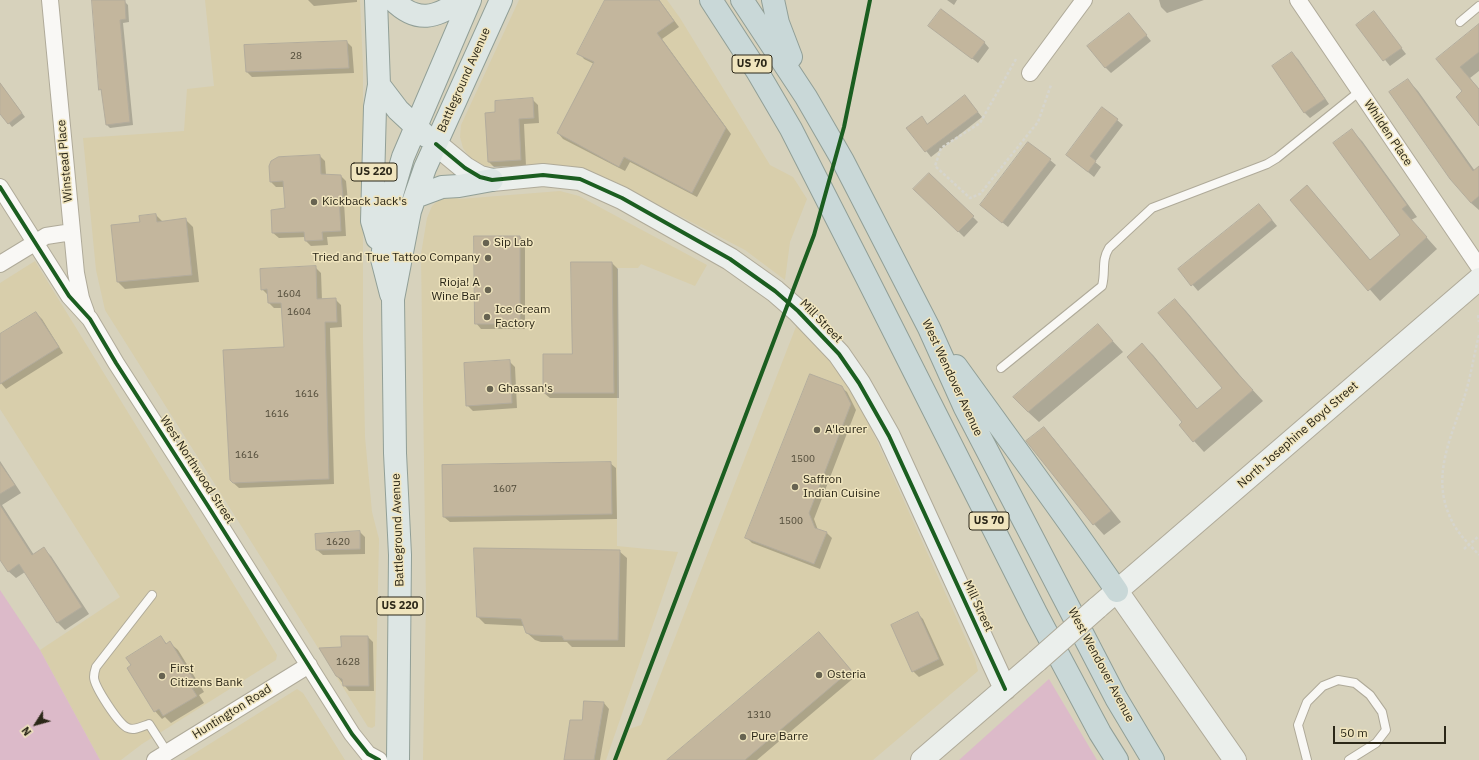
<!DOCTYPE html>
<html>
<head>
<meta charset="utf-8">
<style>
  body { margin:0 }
  #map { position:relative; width:1479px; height:760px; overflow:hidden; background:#d7d2bc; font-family:"IBM Plex Sans",sans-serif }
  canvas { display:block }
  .north { position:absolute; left:16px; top:704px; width:40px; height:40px; -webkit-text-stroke:3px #f0e5be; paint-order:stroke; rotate:233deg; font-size:11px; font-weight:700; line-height:16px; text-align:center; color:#2b2718 }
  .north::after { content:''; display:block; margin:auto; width:14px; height:18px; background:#2b2718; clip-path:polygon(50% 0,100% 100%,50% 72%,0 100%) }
  .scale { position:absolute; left:1333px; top:726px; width:113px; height:18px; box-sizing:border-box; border:2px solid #2b2718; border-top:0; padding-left:5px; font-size:12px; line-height:14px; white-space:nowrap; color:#2b2718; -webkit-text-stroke:3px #f0e5be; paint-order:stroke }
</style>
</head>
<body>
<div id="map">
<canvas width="1479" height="760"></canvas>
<div class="north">N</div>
<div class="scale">50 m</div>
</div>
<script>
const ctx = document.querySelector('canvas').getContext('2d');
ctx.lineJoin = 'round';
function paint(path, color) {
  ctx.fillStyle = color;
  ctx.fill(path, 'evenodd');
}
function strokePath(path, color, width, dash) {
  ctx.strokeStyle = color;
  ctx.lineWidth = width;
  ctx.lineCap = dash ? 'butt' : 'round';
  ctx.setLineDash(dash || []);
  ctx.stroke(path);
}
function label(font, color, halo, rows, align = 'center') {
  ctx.font = font + ' "IBM Plex Sans",sans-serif';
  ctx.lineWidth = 3;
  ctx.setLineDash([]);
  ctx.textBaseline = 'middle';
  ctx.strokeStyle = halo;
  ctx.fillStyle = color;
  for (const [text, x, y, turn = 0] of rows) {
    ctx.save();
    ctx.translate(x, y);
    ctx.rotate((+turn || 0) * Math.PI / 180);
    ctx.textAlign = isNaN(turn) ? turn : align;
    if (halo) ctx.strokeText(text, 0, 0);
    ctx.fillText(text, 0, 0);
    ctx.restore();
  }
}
paint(new Path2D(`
  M205,0H360L363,67V338L365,437L372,512L379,539L375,726L372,728L368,727L105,310L96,270L83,138L184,131L187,89L214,86Z
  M519,0H667L680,18L770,165L793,177L807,199L790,242L785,280L745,250L611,180L594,173L579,168L562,166H486L476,162L468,155L463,148L460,137L461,125Z
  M560,191L579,196L707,265L695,286L641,264L638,268H617V546L678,552L606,760H423L426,602L421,254L427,218L432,206L442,197L448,196L460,199Z
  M35,261L277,655L276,660L142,744L121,760H100L40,650L120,597L0,409V283Z
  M797,324L829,358L849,388L868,421L975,659L978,671L873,760H617L629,729L641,725Z
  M297,689L303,693L345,760H184Z`), '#d8ceab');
paint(new Path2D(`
  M0,590L40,650L100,760H0Z
  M1049,679L1097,760H959Z`), '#dcbac9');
paint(new Path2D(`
  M93,0H123L128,5L129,22L123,23L133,125L110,128L107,125L102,92L100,89Z
  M308,0H357V2L314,6Z
  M607,0H659L679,27L662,39L731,134L697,197L630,162L625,171L563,139L558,133L594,64L584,59L579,53Z
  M947,0H957L954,5Z
  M1159,0H1204L1167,13L1161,7Z
  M1374,13L1406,54L1390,66L1357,25Z
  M1129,14L1151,41L1111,73L1105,67Z
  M930,26L984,42L989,48L978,63Z
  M1479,26V71L1470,78L1479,89V124L1463,91L1437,59Z
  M347,42L352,47L354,73L252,77L247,72Z
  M1292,54L1298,59L1329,104L1310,118L1305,113L1273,67Z
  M1408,80L1418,91L1475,171L1479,168V210L1471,203Z
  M0,83L25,117L12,127L0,112Z
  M965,96L982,117L931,157L908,128L922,118L928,125Z
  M532,99L538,105L539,123L524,124L526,166L494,167L489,162L497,113Z
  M1117,120L1123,125L1095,162L1101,167L1094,177L1067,155Z
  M1352,131L1362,141L1417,217L1411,220L1437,249L1380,301L1291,200L1307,186L1317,197L1371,261L1401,235Z
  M320,156L325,161L326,175L341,176L346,181L348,202H344L346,236L327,237L328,245L311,246L306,241V237L279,238L273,233L286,209L284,187H276L271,182L270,166Z
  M1050,160L1056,165L1008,227L987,210Z
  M930,174L978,222L964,237L915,189Z
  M1264,210L1277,226L1198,291L1179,269Z
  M156,215L163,222L186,220L193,227L199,282L125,289L118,282L141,222Z
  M520,237L525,242V329H481L476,323Z
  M572,263H612L618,269L619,398H550L544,393V355H573Z
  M315,267L321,273L322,300L335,299L341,305L342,327L330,328L334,484L239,488L230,480L285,348L282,308H274L269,303L268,295L262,289Z
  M1175,300L1186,311L1249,386L1263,401L1204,452L1194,441L1142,345L1153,355L1198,410L1224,388Z
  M36,313L42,319L63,353L6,389L0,382V336Z
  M1108,336L1123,352L1039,422L1028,412Z
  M509,361L515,367L517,408L473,411L467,405Z
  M841,387L847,392L856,410L814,519L818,530L827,533L832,538L820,569L752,543L747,538Z
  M1044,428L1054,439L1121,522L1104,535L1094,524L1027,441Z
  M0,461L21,493L2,505L34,555L44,549L51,556L89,614L65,630L58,623L25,572L16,578L8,571L0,558Z
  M610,463L616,468L617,519L450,522L444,517Z
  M360,532L365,537V554L323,555L317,550Z
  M619,551L627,558L625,647H572L567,642H541L535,640L527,633L525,626L485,624L478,617Z
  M918,614L923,619L944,665L919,677L913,671Z
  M368,637L373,642L374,691H349L337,676L342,648Z
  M161,638L167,644L170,643L178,650L204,692L199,695L204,703L171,723L165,717L162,719L155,711Z
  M824,639L856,676L757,760H669Z
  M604,703L609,709L600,760H565L583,721Z`), '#0003');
const building = new Path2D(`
  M92,0H125L126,19L120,20L130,122L106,125L101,89L99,90Z
  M605,0H659L674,21L657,33L726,128L692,193L624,157L619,167L557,133L594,62L577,54Z
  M941,9L985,42L972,59L928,26Z
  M1374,11L1402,48L1383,61L1356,25Z
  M1129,13L1147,35L1105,68L1087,46Z
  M1479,24V52L1460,67L1479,89V126L1456,97L1462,91L1436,59Z
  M347,41L349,68L246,72L244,45Z
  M1292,52L1325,99L1304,113L1272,66Z
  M1408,79L1473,171L1479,166V196L1471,203L1450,179L1389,92Z
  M0,83L22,113L8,124L0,114Z
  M965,95L978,112L925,152L906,128L922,116L927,124Z
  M533,98L534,118L519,119L521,160L488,162L485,113L495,112V101Z
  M1102,107L1118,119L1090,156L1096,161L1088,172L1066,155Z
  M1352,129L1407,205L1402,209L1427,237L1368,291L1290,200L1307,185L1370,260L1400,235L1333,143Z
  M1028,142L1051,159L1002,223L980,205Z
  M320,155L321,174L341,175L343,197H339L341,231L322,232L323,240L305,241L304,232L272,233L271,210L285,208L283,181L270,182L269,166L271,161L278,157Z
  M929,173L974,216L958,232L913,189Z
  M1259,204L1272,220L1191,286L1178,269Z
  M156,214L157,222L186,218L192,275L117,282L111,225L140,222L139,216Z
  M474,236H520V324H475Z
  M571,262H612L614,393H543V354H572Z
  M316,266L317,299L336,298L337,322H325L329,479L233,483L230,480L223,350L284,347L281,303H268L267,289L261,290L260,269Z
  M1175,299L1238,374L1253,390L1193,442L1179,425L1182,422L1127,357L1142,343L1197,409L1222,388L1158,313Z
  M36,312L59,347L0,384V334Z
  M1098,324L1113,341L1028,412L1013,397Z
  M510,360L512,403L466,406L464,363Z
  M810,374L842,386L851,404L809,513L815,528L827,532L814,564L745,538Z
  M1044,427L1111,511L1093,525L1026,441Z
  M611,462L612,514L443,517L442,465Z
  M0,463L15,485L0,494Z
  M0,505L32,555L44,547L82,607L57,623L19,564L8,572L0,560Z
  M360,531V549L316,550L315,534Z
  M474,548L620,550L618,640H564L562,636L533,635L526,633L521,619L477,617Z
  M918,612L939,659L912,672L891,625Z
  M819,632L851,670L745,760H667Z
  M161,636L166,644L170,641L197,685L192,688L197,696L163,716L159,709L154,712L127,668L131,665L126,658Z
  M341,636H368L369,686H343L342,679L336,676L319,648L341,647Z
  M584,701L604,702L594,760H564L570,720H582Z`);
paint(building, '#c3b69d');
strokePath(building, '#b3ac9c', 1);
const lane = new Path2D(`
  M1460,22L1479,6
  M1001,368L1102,286C1106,271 1101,261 1109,248L1152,208L1267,164L1277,158L1360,91
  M152,595L96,667C95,670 94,674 94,677C94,686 119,725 128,728C134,731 143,726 149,724L167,752
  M1307,760L1298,725L1307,702L1323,686L1338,680L1355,683L1370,695L1382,712L1386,730L1376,743L1349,760`);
const street = new Path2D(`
  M50,0L76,273L81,298L86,312
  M1298,0L1479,267
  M1030,73L1084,0
  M0,187L69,296L90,319L116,363L208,506L352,734L368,754L379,760
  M0,264L46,236L72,232
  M155,760L309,665`);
const secondary = new Path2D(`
  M436,144L465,168L480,177L492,180L543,175L580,179L622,198L730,259L775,291L798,311L839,354L859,383L889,436L1005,689
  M1117,591L1235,760
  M1097,608L1479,279
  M922,760L1037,661`);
const primary = new Path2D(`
  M376,0L379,85L398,110L426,136
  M393,0C417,24 436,18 462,0
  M415,197L442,187L459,186L492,180
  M377,238L372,221L375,107L379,85
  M391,294L382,259L386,226L391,198L403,157L470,0
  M398,760L400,555L395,453L393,299L410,211L425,168L501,0`);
const highway = new Path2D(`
  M711,0L757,71L791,129L867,278L1037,615L1100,733L1117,760
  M742,0L806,97L843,161L929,328L965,408L1116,698L1153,760
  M773,0L778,23L791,57
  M956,366C1010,441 1065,515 1117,591`);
strokePath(lane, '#afaa99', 10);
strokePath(street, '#afaa99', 18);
strokePath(secondary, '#afaa99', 24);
strokePath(primary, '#919f97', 24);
strokePath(highway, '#919f97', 24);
strokePath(new Path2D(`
  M1016,59L980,123L941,148L935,166L970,198L980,194L1038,122L1051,85
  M1478,315L1479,322
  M1479,335C1474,355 1471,375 1465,395C1452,436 1430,476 1451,519C1457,533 1469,544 1479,555
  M1464,549L1479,536`), '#d6d5cd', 2.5, [3, 2]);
strokePath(lane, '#f9f8f5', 8);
strokePath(street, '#f9f8f5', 16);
strokePath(secondary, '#ebefec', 22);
strokePath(primary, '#dde6e4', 22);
strokePath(highway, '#c9d8d8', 22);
const secondaryBridge = new Path2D(`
  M1037,661L1097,608`);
strokePath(secondaryBridge, '#afaa99', 24, []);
strokePath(secondaryBridge, '#ebefec', 22);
strokePath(new Path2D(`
  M436,144L465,168L480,177L492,180L543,175L580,179L622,198L730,259L775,291L798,311L839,354L859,383L889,436L1005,689
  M0,187L69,296L90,319L116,363L208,506L352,734L368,754L379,760
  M615,760L814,235L844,127L870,0`), '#1b5e20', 4);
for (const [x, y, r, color] of [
  [314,202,4,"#676351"],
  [486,243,4,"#676351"],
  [488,258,4,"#676351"],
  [488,290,4,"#676351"],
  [487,317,4,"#676351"],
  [490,389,4,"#676351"],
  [817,430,4,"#676351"],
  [795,487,4,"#676351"],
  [819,675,4,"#676351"],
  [162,676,4,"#676351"],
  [743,737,4,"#676351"]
]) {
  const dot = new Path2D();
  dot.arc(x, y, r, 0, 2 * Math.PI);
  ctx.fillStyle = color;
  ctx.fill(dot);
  strokePath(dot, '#f0e5be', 1.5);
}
label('10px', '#514b39', null, [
  ["28",296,56],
  ["1604",289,294],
  ["1604",299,312],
  ["1616",307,394],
  ["1616",277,414],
  ["1616",247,455],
  ["1500",803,459],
  ["1607",505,489],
  ["1500",791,521],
  ["1620",338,542],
  ["1628",348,662],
  ["1310",759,715]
]);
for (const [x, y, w] of [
  [752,64,40],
  [374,172,46],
  [989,521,40],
  [400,606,46]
]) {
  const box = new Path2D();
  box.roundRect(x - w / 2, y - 9, w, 18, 3);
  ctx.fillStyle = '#f0e5be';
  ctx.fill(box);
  strokePath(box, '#2b2718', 1);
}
label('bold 11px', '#2b2718', null, [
  ["US 70",752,64],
  ["US 220",374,172],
  ["US 70",989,521],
  ["US 220",400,606]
]);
label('12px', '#2b2718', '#f0e5be', [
  ["Battleground Avenue",464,80,-66],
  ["Whilden Place",1388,133,56],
  ["Winstead Place",65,161,-95],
  ["Mill Street",821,321,46],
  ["West Wendover Avenue",952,378,65],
  ["North Josephine Boyd Street",1298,435,-41],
  ["West Northwood Street",197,470,57],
  ["Battleground Avenue",398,530,-92],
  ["Mill Street",978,606,65],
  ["West Wendover Avenue",1101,665,62],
  ["Huntington Road",232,712,-32]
]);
label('12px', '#2b2718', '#f0e5be', [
  ["Kickback Jack's",322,202],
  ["Sip Lab",494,243],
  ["Tried and True Tattoo Company",480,258,"right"],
  ["Rioja! A",480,283,"right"],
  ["Wine Bar",480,297,"right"],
  ["Ice Cream",495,310],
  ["Factory",495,324],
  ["Ghassan's",498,389],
  ["A'leurer",825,430],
  ["Saffron",803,480],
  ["Indian Cuisine",803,494],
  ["First",170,669],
  ["Citizens Bank",170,683],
  ["Osteria",827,675],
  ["Pure Barre",751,737]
], 'left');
</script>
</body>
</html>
